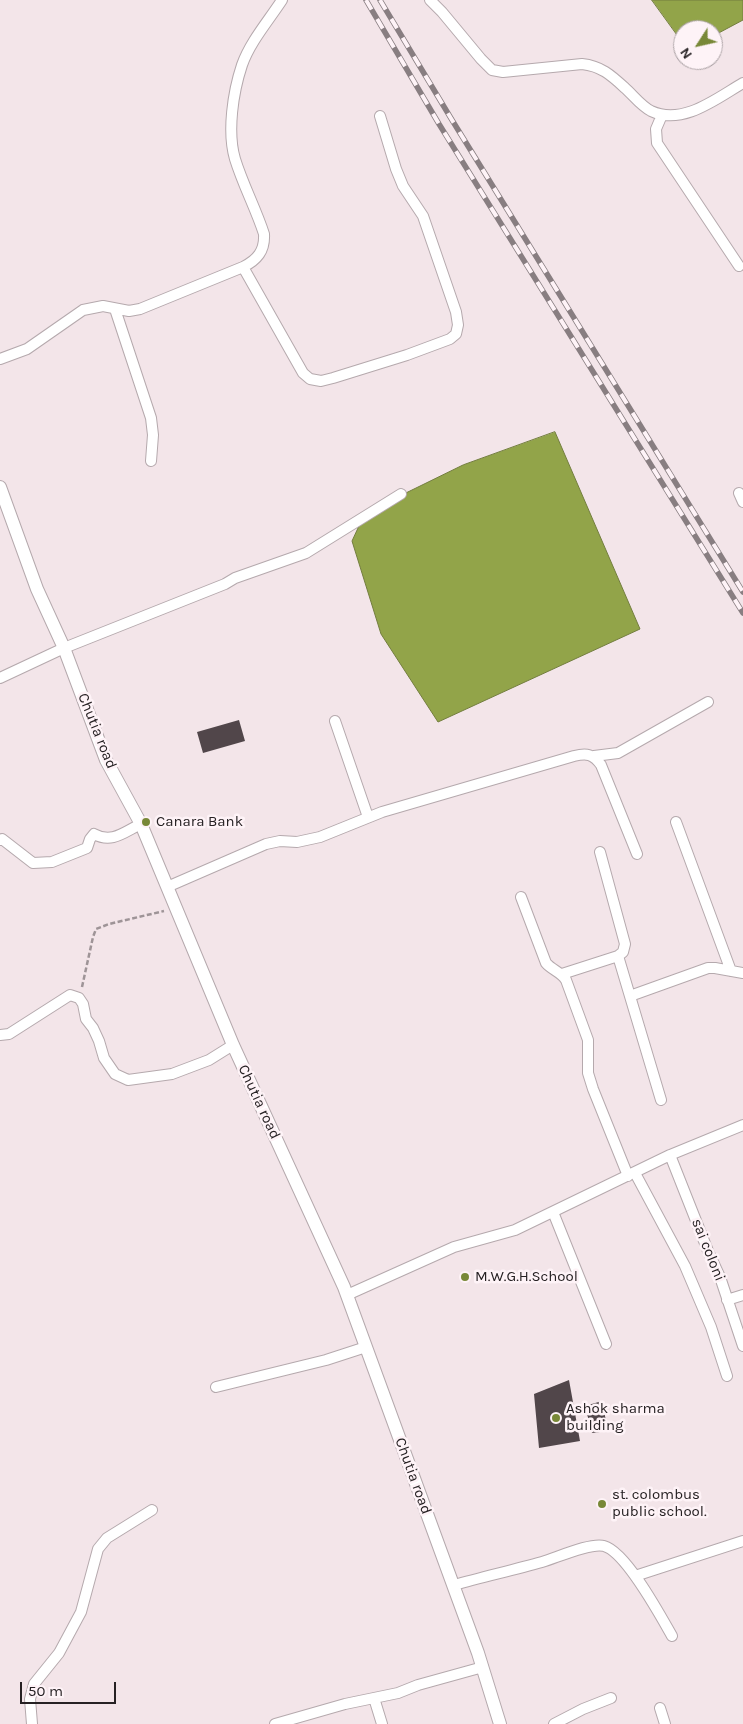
<!DOCTYPE html>
<html>
<head>
<meta charset="utf-8">
<style>
  body { margin:0 }
  #map { position:relative; width:743px; height:1724px; overflow:hidden; background:#f3e5e9; font-family:Karla,sans-serif }
  canvas { display:block }
  .north { position:absolute; left:673px; top:20px; width:50px; height:50px; box-sizing:border-box; background:#fef3f7; border:1px solid #a89fa2; border-radius:50%; rotate:235deg; font-size:14px; font-weight:700; line-height:20px; text-align:center; color:#262123 }
  .north::after { content:''; display:block; margin:auto; width:18px; height:22px; background:#788837; clip-path:polygon(50% 0,100% 100%,50% 72%,0 100%) }
  .scale { position:absolute; left:20px; top:1682px; width:96px; height:22px; box-sizing:border-box; border:2px solid #262123; border-top:0; padding-left:6px; font-size:15px; line-height:18px; white-space:nowrap; color:#262123; -webkit-text-stroke:4px #fef3f7; paint-order:stroke }
</style>
</head>
<body>
<div id="map">
<canvas width="743" height="1724"></canvas>
<div class="north">N</div>
<div class="scale">50 m</div>
</div>
<script>
const ctx = document.querySelector('canvas').getContext('2d');
ctx.lineJoin = 'round';
function paint(path, color) {
  ctx.fillStyle = color;
  ctx.fill(path, 'evenodd');
}
function strokePath(path, color, width, dash) {
  ctx.strokeStyle = color;
  ctx.lineWidth = width;
  ctx.lineCap = dash ? 'butt' : 'round';
  ctx.setLineDash(dash || []);
  ctx.stroke(path);
}
function label(font, color, halo, rows, align = 'center') {
  ctx.font = font + ' Karla,sans-serif';
  ctx.lineWidth = 5;
  ctx.setLineDash([]);
  ctx.textBaseline = 'middle';
  ctx.strokeStyle = halo;
  ctx.fillStyle = color;
  for (const [text, x, y, turn = 0] of rows) {
    ctx.save();
    ctx.translate(x, y);
    ctx.rotate((+turn || 0) * Math.PI / 180);
    ctx.textAlign = isNaN(turn) ? turn : align;
    if (halo) ctx.strokeText(text, 0, 0);
    ctx.fillText(text, 0, 0);
    ctx.restore();
  }
}
const water = new Path2D(`
  M652,0H743V20L713,36V30H683V43Z
  M555,432L640,629L438,722L381,634L352,541L365,513L463,465Z`);
paint(water, '#92a449');
strokePath(water, '#727d3e', 1);
paint(new Path2D(`
  M239,720L245,741L203,753L197,732Z
  M569,1380L580,1441L539,1448L534,1394Z
  M602,1401L608,1431L592,1433L585,1406Z`), '#51464a');
const minor = new Path2D(`
  M430,0L442,12L481,59L492,70L503,72L582,64C601,66 611,75 625,88C633,95 641,106 651,111C683,126 717,98 743,83
  M662,115L656,129L657,143L739,266
  M243,267L303,373L310,379L321,381L333,378L407,355L450,339L456,334L458,325L456,312L423,216L403,186L396,169L380,116
  M115,309L151,418L153,435L151,461
  M0,359L27,349L83,310L103,306L129,311L140,309L243,267C257,260 265,251 264,234C256,209 243,185 235,159C227,132 233,92 242,65C250,42 269,20 282,0
  M739,493L743,502
  M0,678L64,648L225,584L235,578L306,553L401,494
  M335,721L368,817
  M594,756L618,753L708,702
  M676,822L731,971
  M0,840L2,839L33,863L52,862L87,848L90,839L94,834C112,844 124,832 141,824
  M167,887L266,844L280,841L297,842L320,837L382,812L574,756C587,753 593,754 601,765L637,854
  M521,897L546,963C552,970 561,972 566,980L588,1040V1073L593,1089L628,1176
  M618,956L661,1100
  M562,974L618,956L623,952L625,944L600,852
  M630,996L708,968H715L743,973
  M0,1035L9,1034L70,995L79,998L83,1004L86,1019L93,1028L99,1041L104,1058L115,1074L128,1080L172,1074L209,1060L233,1045
  M670,1155L708,1251L720,1277L743,1346
  M635,1173L685,1266L711,1327L727,1376
  M553,1212L606,1344
  M347,1295L454,1247L515,1230L670,1155L743,1125
  M727,1300L743,1295
  M216,1387L326,1360L366,1347
  M635,1576L743,1541
  M454,1585C483,1577 513,1570 542,1562C556,1558 591,1542 604,1546C626,1552 660,1615 672,1636
  M374,1698L382,1724
  M660,1708L665,1724
  M32,1724L30,1699L34,1684L59,1653L81,1612L98,1549L107,1538L152,1510
  M275,1724L345,1704L398,1693L418,1685L483,1667
  M554,1724L583,1709L611,1698`);
const tertiary = new Path2D(`
  M0,487L37,589L64,648L106,760L141,824L233,1045L344,1287L478,1653L500,1724`);
strokePath(minor, '#b5a9ad', 12);
strokePath(tertiary, '#b5a9ad', 14);
strokePath(new Path2D(`
  M82,987L93,937L96,929L109,924L164,911`), '#9e9497', 2.5, [5, 2.5]);
strokePath(minor, '#fff', 10);
strokePath(tertiary, '#fff', 12);
const rail = new Path2D(`
  M366,0L439,124L743,613
  M380,0L452,120L743,592`);
strokePath(rail, '#887e81', 5.5);
strokePath(rail, '#fef3f7', 4, [11]);
for (const [x, y, r, color] of [
  [146,822,5,"#788837"],
  [465,1277,5,"#788837"],
  [556,1418,5,"#788837"],
  [602,1504,5,"#788837"]
]) {
  const dot = new Path2D();
  dot.arc(x, y, r, 0, 2 * Math.PI);
  ctx.fillStyle = color;
  ctx.fill(dot);
  strokePath(dot, '#fef3f7', 2);
}
label('15px', '#262123', '#fef3f7', [
  ["Chutia road",97,731,68],
  ["Chutia road",259,1102,65],
  ["sai coloni",708,1250,68],
  ["Chutia road",413,1476,70]
]);
label('15px', '#262123', '#fef3f7', [
  ["Canara Bank",156,822],
  ["M.W.G.H.School",475,1277],
  ["Ashok sharma",566,1409],
  ["building",566,1426],
  ["st. colombus",612,1495],
  ["public school.",612,1512]
], 'left');
</script>
</body>
</html>
